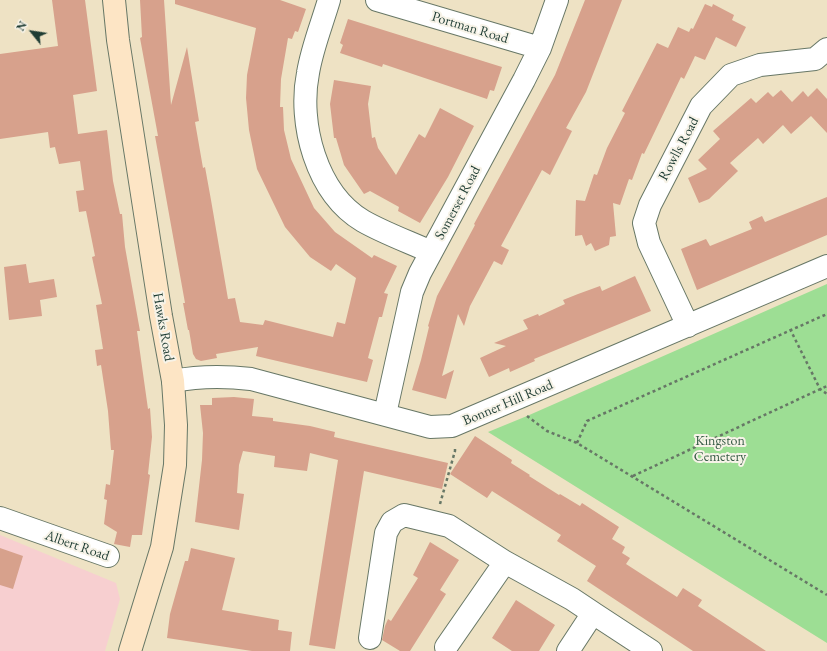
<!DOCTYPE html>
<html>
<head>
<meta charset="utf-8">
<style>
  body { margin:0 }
  #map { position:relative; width:827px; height:651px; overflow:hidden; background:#eee2c4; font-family:"EB Garamond",serif }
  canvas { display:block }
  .north { position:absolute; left:12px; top:12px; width:40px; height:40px; -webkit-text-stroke:3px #f7f3e8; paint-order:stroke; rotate:300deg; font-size:11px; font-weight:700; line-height:16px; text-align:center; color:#1f3d34 }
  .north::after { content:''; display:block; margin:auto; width:14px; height:18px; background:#1f3d34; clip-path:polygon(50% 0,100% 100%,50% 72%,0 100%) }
</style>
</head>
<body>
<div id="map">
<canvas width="827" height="651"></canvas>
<div class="north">N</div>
</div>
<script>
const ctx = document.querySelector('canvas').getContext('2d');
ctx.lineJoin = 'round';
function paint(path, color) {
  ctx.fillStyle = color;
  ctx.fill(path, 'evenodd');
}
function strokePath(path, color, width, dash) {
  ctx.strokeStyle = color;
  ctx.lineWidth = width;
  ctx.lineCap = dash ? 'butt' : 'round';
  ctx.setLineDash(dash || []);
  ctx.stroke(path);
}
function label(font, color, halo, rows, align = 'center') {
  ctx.font = font + ' "EB Garamond",serif';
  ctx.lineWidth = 4;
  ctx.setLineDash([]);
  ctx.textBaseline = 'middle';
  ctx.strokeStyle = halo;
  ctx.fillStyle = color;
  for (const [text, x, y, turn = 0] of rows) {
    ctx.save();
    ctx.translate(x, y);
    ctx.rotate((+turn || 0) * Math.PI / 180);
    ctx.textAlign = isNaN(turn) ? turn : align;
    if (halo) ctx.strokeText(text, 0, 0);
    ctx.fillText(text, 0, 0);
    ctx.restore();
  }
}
paint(new Path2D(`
  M0,535L116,583L120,599L105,651H0Z`), '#f7cfd0');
paint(new Path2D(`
  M827,284V643L488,432L527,416Z`), '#9dde94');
paint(new Path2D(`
  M52,0H85L97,91L73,95L78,134L107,130L113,181L120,214H122L125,247L138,320L140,331H137L148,409L150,408L152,437L148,474L150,475L142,535H132L130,547L114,544L117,532L104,524L107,500L104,499L106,484L110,485L114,450H111L108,411L101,365L97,366L95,350L103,349L96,305L102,304L92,257L95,256L86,211L79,212L76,191L84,190L80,161L59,164L55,147L50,148L48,132L0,139V54L58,46Z
  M140,0H164L171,105L187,47L199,121L195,122L203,168L205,167L211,200L228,299L235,298L240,322L263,325L265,320L333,337L337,322L345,324L356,278L336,264L331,271L310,257L285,227L257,169L249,130L246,98L247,75L256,28L175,4V0H280L306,9L298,32L295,31L292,39L288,38L281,79L280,107H283L284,130L291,159L314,208L335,232L372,258L374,255L397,266L384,293L388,294L382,317H379L368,358L373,360L367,382L256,356L258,347L216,354L217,358L201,361L196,359L193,354L189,330H188L183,303H185L155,136H158L140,38L142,37Z
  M585,0H622L586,92L566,128L572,131L550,175L542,170L501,246L509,250L502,265L494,261L470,306L464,326L458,314L442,376L454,370L446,399L412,390L421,360L429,327L428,326L437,296L475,225L474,224L555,75Z
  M705,4L712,7L713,4L734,15L732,20L746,27L736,47L716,37L705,60L695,56L684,79L681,77L644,154L642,153L632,180L629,179L620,205L613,203L616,236L610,237L609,245L595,251L591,243L586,246L582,235L575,236L576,200L585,201L594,174L597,175L607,148L625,113L622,111L657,43L668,48L678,27L689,32L691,28L693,29Z
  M348,19L502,67L494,91L490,90L487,99L383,64L382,67L340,53L343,45L340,43Z
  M334,80L371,86L368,104L372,138L375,137L378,148L396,175L419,134L425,138L440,108L474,126L448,177L420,223L398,211L399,207L370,191L364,194L344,165L336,138H334L330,104Z
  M817,88L827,99V133L811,116L791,134L783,125L763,144L758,138L730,163L738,171L709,199L699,203L688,178L707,169L698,160L720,139L713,131L751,98L756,103L768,92L773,97L781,90L792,102L803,91L808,97Z
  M827,197V235L697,290L681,249L706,239L710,246L752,229L749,222L762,216L765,222Z
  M26,264L29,283L54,279L57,297L40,300L42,316L9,320L4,267Z
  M635,276L651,311L534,359L535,361L510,372L509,368L489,377L480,358L506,346L494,343L528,329L523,320L538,314L539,316L565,304L563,300L578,294L600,286L602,291Z
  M234,397L254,399L252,416L273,418V421L310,426L335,432L334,437L448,463L442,489L364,471L335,649L309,645L338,460L310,453L307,471L274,467L275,456L243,451L239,465L237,493L244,494L239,530L195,522L202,460L203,433L200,405H212V398Z
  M475,436L512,460L511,463L530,475L529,476L559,495L560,494L580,506L582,503L619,527L612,539L625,547L622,553L630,558L626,564L677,597L683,588L702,600L698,606L766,651H693L587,581L596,566L557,541L561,535L492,491L487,498L450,474Z
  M430,542L459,560L440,590L446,594L410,651H400L382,640L385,626L388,619L391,621L418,578L413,575Z
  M0,548L23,556L13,589L0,585Z
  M191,548L235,558L222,610L279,620L278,630L292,632L290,651H252L167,638L170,614L185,561H188Z
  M516,600L555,625L539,651H512L492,638Z`), '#d7a18c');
const street = new Path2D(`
  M329,0C322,24 312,48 308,73C298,123 316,193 363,221C384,233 409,242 431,252
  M377,0L540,48
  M688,326L649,243L644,223L650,205L701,106L731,75L760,65L815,59L827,49
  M173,381C199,376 225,376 251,379L430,427L452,426L827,266
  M385,414L412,292L420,273L524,80L540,48L557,0
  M0,518L108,556
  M370,638L386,533L392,522L404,515L449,526L505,562L572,599L593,613
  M446,647L505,562
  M568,651L593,613L651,651`);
const secondary = new Path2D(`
  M114,0L118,40L161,316L173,381L176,425L175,465L162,547L130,651`);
strokePath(street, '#677766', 24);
strokePath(secondary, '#677766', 24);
strokePath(new Path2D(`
  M790,329L820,389L827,394
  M527,416L547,431L577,443L827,595
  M577,443L587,421L827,314
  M633,476L827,386
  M440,504L455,451V447`), '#677766', 2.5, [3, 3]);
strokePath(street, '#fff', 22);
strokePath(secondary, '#fde5c5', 22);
label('14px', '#1f3d34', '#f7f3e8', [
  ["Portman Road",470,28,17],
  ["Rowlls Road",679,149,-62],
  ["Somerset Road",458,203,-62],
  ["Hawks Road",163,327,80],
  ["Bonner Hill Road",508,403,-23],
  ["Albert Road",77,546,19]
]);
label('14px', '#385d47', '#f7f3e8', [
  ["Kingston",720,441],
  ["Cemetery",720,457]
]);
</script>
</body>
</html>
